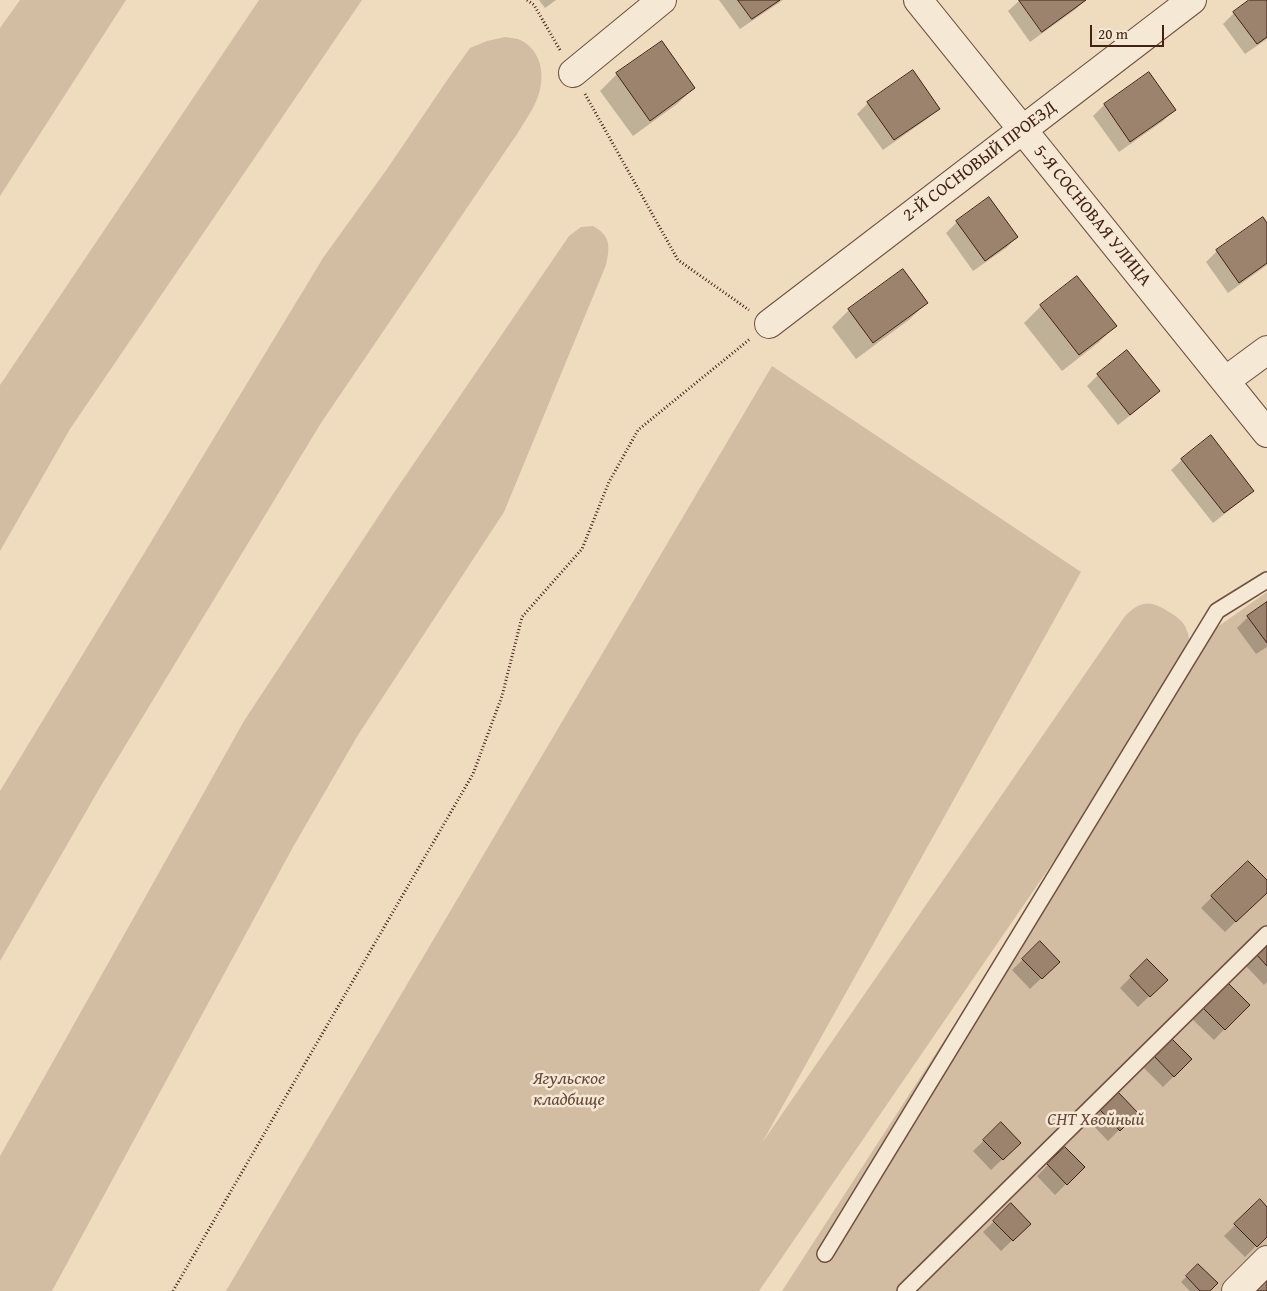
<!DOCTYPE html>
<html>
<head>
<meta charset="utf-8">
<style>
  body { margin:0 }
  #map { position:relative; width:1267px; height:1291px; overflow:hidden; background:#efdcbf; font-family:"Gentium Book Plus",serif }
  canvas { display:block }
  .scale { position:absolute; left:1090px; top:25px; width:74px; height:22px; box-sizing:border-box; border:2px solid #432216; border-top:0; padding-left:6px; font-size:15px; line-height:18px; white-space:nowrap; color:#432216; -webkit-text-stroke:4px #f5e8d5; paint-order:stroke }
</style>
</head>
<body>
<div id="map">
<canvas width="1267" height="1291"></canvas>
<div class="scale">20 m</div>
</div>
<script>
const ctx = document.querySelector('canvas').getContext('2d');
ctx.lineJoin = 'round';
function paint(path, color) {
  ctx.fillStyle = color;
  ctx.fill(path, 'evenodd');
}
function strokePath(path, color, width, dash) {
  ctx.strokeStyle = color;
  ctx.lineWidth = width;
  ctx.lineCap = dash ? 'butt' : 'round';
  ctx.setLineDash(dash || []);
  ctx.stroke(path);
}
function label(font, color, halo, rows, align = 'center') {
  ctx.font = font + ' "Gentium Book Plus",serif';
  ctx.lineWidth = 5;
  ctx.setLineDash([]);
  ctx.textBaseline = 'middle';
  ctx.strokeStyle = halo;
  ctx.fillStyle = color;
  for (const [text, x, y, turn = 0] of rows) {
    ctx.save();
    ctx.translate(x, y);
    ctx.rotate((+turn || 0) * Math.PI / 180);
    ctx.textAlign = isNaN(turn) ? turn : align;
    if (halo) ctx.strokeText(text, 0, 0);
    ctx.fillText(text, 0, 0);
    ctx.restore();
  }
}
paint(new Path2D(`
  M20,0H126L0,196V28Z
  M259,0H362L70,429L0,551V385Z
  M505,37C511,38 519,38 524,42C545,56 545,83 535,104C530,114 523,124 517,134L321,423L102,784L0,961V791L323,258L387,169L450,76L470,48L487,41Z
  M593,226C611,236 610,246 606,265L504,512L358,735L293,847L52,1291H0V1156L244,721L391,497L569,236L581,227Z
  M772,366L1081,572L762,1143L1125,616C1141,600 1151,600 1169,612C1176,616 1183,621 1186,628C1189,635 1190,643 1191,651L1209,633L1267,592V1291H782L1167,696L759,1291H226Z`), '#d2bca2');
paint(new Path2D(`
  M539,0H556L545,8Z
  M719,0H783L740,29Z
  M1020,0H1085L1076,9L1030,42L1008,11Z
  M1251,0H1267V39L1245,54L1223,24L1234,13Z
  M661,42L694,88L677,104L633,136L600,91L617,74Z
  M1149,74L1174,110L1163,121L1119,152L1093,116L1104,105Z
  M868,103L938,108L927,119L883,150L857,114Z
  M1262,218L1267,225V265L1228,293L1206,262L1217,251Z
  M957,222L1017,237L1006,248L973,271L946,233Z
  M903,270L927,302L910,319L856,359L832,327L849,310Z
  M1077,278L1115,326L1098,343L1062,371L1024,323L1041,306Z
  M1127,352L1158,391L1147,402L1118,425L1087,386L1098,375Z
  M1182,460L1252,490L1241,501L1213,523L1171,470Z
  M1267,603V647L1256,654L1237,628L1248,617Z
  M1267,882V891L1225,932L1201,908L1212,897Z
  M1040,943L1058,962L1030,989L1012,970Z
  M1267,945V982L1264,985L1246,966Z
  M1147,961L1166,980L1138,1007L1120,988Z
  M1226,983L1248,1005L1214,1040L1191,1018Z
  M1172,1040L1191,1059L1163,1087L1144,1068Z
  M1118,1094L1136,1113L1108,1141L1090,1122Z
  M1001,1124L1019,1143L991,1170L973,1151Z
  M1065,1148L1083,1167L1055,1195L1037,1176Z
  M1260,1201L1267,1208V1235L1245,1257L1224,1236Z
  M1011,1205L1029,1224L1001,1251L983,1232Z
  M1198,1265L1208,1291H1190L1181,1282Z`), '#0003');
const building = new Path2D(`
  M738,0H780L752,19Z
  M1019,0H1086L1042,32Z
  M1249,0H1267V37L1257,44L1233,12Z
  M662,41L695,88L650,121L616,73Z
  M913,70L940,109L894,140L867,102Z
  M1149,72L1176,110L1130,142L1104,104Z
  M989,197L1018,237L985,261L956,221Z
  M1263,217L1267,223V263L1239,283L1216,250Z
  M903,269L928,303L873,343L848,309Z
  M1077,276L1117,326L1079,355L1040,305Z
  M1127,350L1160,391L1130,415L1097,374Z
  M1211,435L1254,491L1224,513L1181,459Z
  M1267,602V643L1247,616Z
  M1248,861L1267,880V893L1236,922L1211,896Z
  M1040,941L1060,962L1042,979L1022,959Z
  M1267,943V966L1256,954Z
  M1147,959L1168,980L1150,997L1130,976Z
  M1226,981L1250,1005L1225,1030L1201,1006Z
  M1172,1039L1192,1059L1174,1077L1154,1056Z
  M1118,1092L1138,1113L1120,1131L1100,1110Z
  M1001,1122L1021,1143L1003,1160L983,1140Z
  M1065,1147L1085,1167L1067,1185L1047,1164Z
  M1260,1199L1267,1207V1237L1257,1247L1234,1224Z
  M1011,1203L1031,1224L1013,1241L993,1221Z
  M1198,1264L1218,1283L1210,1291H1200L1186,1276Z
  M1266,1281L1267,1282V1291H1255Z`);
paint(building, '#9c836e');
strokePath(building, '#432216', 1);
const lane = new Path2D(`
  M825,1254L1217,611L1267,580
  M905,1291L1267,934`);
const street = new Path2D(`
  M918,0L1267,433
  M573,73L662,0
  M769,324L1192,0
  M1225,381L1267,350
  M1236,1291L1267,1260`);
strokePath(lane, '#6e5040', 18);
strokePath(street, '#6e5040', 30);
strokePath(new Path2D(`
  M527,0L534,5L560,50
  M585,94L678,260L749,310
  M173,1291L473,774L502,696L522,617L582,549L609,482L638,430L750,339`), '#432216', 3, [1, 2.5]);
strokePath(lane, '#f5e8d5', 15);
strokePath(street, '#f5e8d5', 28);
label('18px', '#432216', '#f5e8d5', [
  ["2-Й СОСНОВЫЙ ПРОЕЗД",980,162,-37],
  ["5-Я СОСНОВАЯ УЛИЦА",1092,216,51]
]);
label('italic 18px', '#674839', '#f5e8d5', [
  ["Ягульское",569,1079],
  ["кладбище",569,1100],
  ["СНТ Хвойный",1096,1120]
]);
</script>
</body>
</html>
